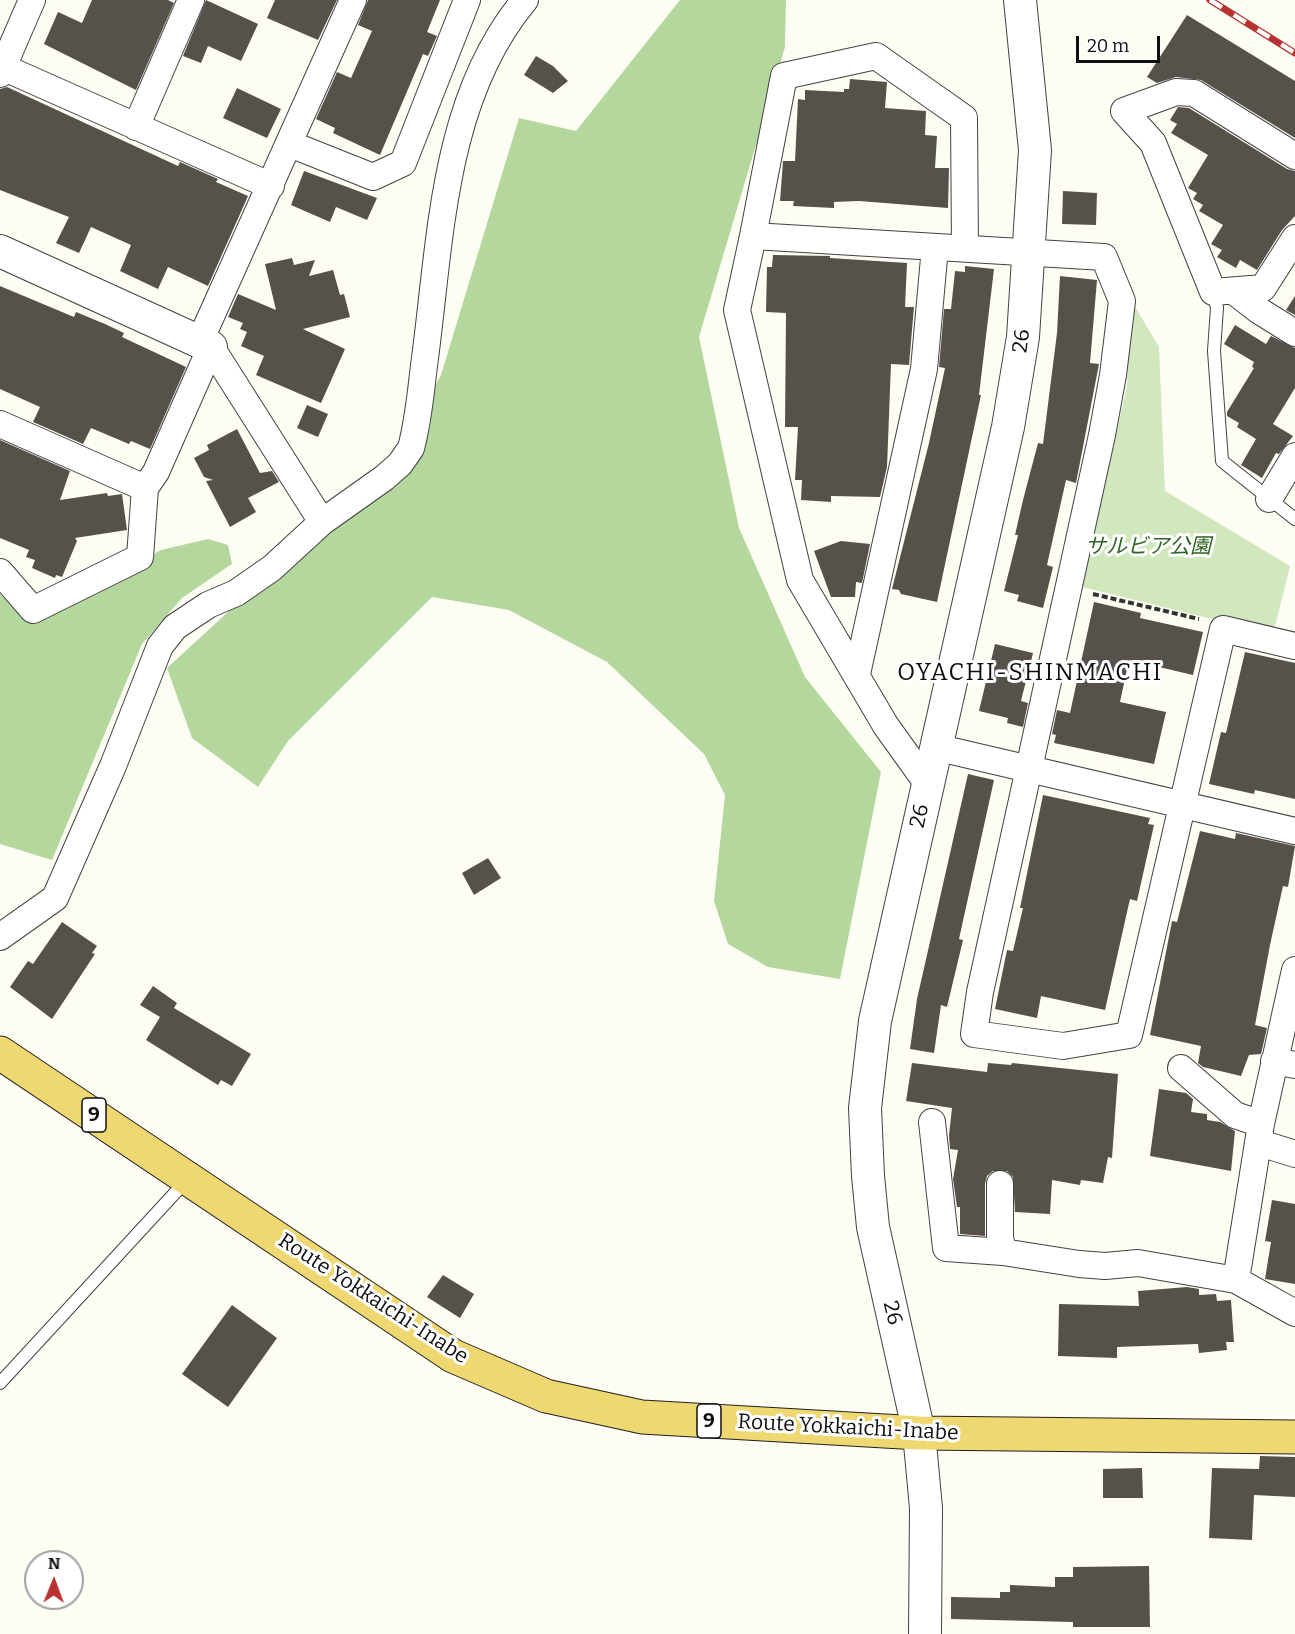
<!DOCTYPE html>
<html>
<head>
<meta charset="utf-8">
<style>
  body { margin:0 }
  #map { position:relative; width:1295px; height:1634px; overflow:hidden; background:#fefdf3; font-family:Bitter,serif }
  canvas { display:block }
  .north { position:absolute; left:24px; top:1550px; width:60px; height:60px; box-sizing:border-box; background:#fff; border:2px solid #9f9f9f; border-radius:50%; rotate:1deg; font-size:16px; font-weight:700; line-height:24px; text-align:center; color:#0f0f0f }
  .north::after { content:''; display:block; margin:auto; width:21px; height:27px; background:#b73230; clip-path:polygon(50% 0,100% 100%,50% 72%,0 100%) }
  .scale { position:absolute; left:1076px; top:36px; width:84px; height:27px; box-sizing:border-box; border:3px solid #0f0f0f; border-top:0; padding-left:8px; font-size:18px; line-height:21px; white-space:nowrap; color:#0f0f0f; -webkit-text-stroke:4px #fff; paint-order:stroke }
</style>
</head>
<body>
<div id="map">
<canvas width="1295" height="1634"></canvas>
<div class="north">N</div>
<div class="scale">20 m</div>
</div>
<script>
const ctx = document.querySelector('canvas').getContext('2d');
ctx.lineJoin = 'round';
function paint(path, color) {
  ctx.fillStyle = color;
  ctx.fill(path, 'evenodd');
}
function strokePath(path, color, width, dash) {
  ctx.strokeStyle = color;
  ctx.lineWidth = width;
  ctx.lineCap = dash ? 'butt' : 'round';
  ctx.setLineDash(dash || []);
  ctx.stroke(path);
}
function label(font, color, halo, rows, align = 'center') {
  ctx.font = font + ' Bitter,"Noto Sans JP",serif';
  ctx.lineWidth = 6;
  ctx.setLineDash([]);
  ctx.textBaseline = 'middle';
  ctx.strokeStyle = halo;
  ctx.fillStyle = color;
  for (const [text, x, y, turn = 0] of rows) {
    ctx.save();
    ctx.translate(x, y);
    ctx.rotate((+turn || 0) * Math.PI / 180);
    ctx.textAlign = isNaN(turn) ? turn : align;
    if (halo) ctx.strokeText(text, 0, 0);
    ctx.fillText(text, 0, 0);
    ctx.restore();
  }
}
paint(new Path2D(`
  M1131,300L1159,347L1165,491L1290,566L1273,634L1082,587L1127,386Z`), '#d1e7be');
paint(new Path2D(`
  M680,0H786L785,47L699,337L739,528L805,677L881,772L840,979L768,967L728,944L714,901L725,795L704,754L607,662L509,610L432,597L288,741L258,787L192,738L167,668L399,455L441,375L519,118L576,131Z
  M208,539L228,545L232,564L182,598L142,644L52,860L0,844V594L31,623L161,550Z`), '#b4d79e');
paint(new Path2D(`
  M92,0H168L174,3L136,90L44,44L58,12L82,23Z
  M206,0L258,24L241,61L208,46L201,63L183,56Z
  M275,0H337L318,40L267,18Z
  M368,0H440L427,32L437,36L428,56L423,54L380,155L333,133L335,128L316,119L337,72L351,78L372,31L358,25Z
  M1187,15L1295,81V138L1201,80L1176,77L1157,83L1147,77Z
  M536,56L553,66L568,81L553,93L524,75Z
  M850,79L887,82L885,108L926,111L925,135L937,136L935,168H949L948,208L859,201L834,202V208L793,206L794,201H780L783,161H795L798,99L805,100V90L844,92V89H849Z
  M7,87L178,166L180,162L218,179L216,182L248,196L208,286L168,267L158,289L120,271L131,245L91,227L79,253L56,243L69,217L0,190V89Z
  M237,88L281,109L267,138L223,118Z
  M1178,107L1189,108L1287,169L1295,171V216L1282,230L1257,270L1240,260L1236,268L1217,257L1222,250L1211,244L1223,225L1199,211L1203,205L1193,199L1197,193L1188,188L1208,155L1171,133L1177,124L1170,120Z
  M304,171L377,198L367,220L336,207L330,222L291,205Z
  M1063,191L1097,193L1096,225L1062,224Z
  M773,255L830,256V258L907,263L905,307H914L909,365L891,364L887,467L880,497L831,496V502L801,500L802,480H795L798,427H785L786,313L766,312L767,267H772Z
  M292,258L294,265L315,260L309,276L333,270L340,295L344,294L350,317L303,329L345,349L321,403L256,375L264,356L241,346L247,332L240,329L243,323L228,317L238,294L276,310L265,264Z
  M965,266L994,269L979,395H981L937,602L901,594L899,590L892,589L929,443L945,368L939,367L944,309H951L955,271L965,272Z
  M1060,276L1097,280L1090,363L1099,364L1076,483L1066,480L1047,565L1053,567L1043,608L1017,601L1019,595L1004,591L1018,535H1015L1023,500L1038,443L1043,444L1057,333Z
  M0,286L74,317L76,312L105,324L124,333L122,337L186,367L150,449L131,441L129,444L91,428L83,444L33,422L40,407L0,389Z
  M1295,296V315L1286,310Z
  M1235,325L1266,344L1271,336L1295,348V388L1273,424L1293,436L1279,454L1276,453L1262,478L1241,465L1256,439L1237,427L1239,423L1227,416V412L1254,368L1252,367L1254,362L1224,344Z
  M307,405L328,414L318,437L297,428Z
  M237,429L260,473L272,471L279,482L248,498L256,512L230,527L206,481L213,480L204,477L194,458L209,450L207,445Z
  M0,440L70,471L60,500L107,493L108,496L122,494L127,530L75,538L77,541L62,577L56,575L55,578L32,568L35,560L26,557L29,550L0,538Z
  M841,541L870,544L862,583L856,582L855,597H831L814,551Z
  M1094,602L1141,613L1140,618L1203,632L1193,675L1129,660L1120,702L1166,712L1154,764L1054,743L1056,735L1052,734L1057,710L1070,713Z
  M995,644L1033,653L1021,701L1028,703L1023,727L1007,723L1008,718L979,711Z
  M1245,652L1295,663V799L1255,790L1254,794L1209,784L1221,732L1226,733Z
  M968,774L994,780L959,939L963,940L947,1007L941,1005L934,1053L910,1049L917,999Z
  M1043,795L1150,818L1148,824L1154,825L1137,901L1130,899L1105,1010L1041,996L1037,1018L995,1009L1007,950L1013,951L1023,908H1020Z
  M1200,831L1235,839L1236,833L1295,846L1288,887L1283,886L1270,945L1255,1025L1267,1028L1261,1054L1249,1055L1241,1076L1203,1067L1198,1063L1201,1046L1150,1035L1172,921L1177,922Z
  M488,858L501,878L474,895L462,873Z
  M62,922L97,946L92,953L95,954L52,1019L10,987L28,961L33,964Z
  M153,986L177,1003L174,1008L251,1054L232,1086L221,1080L218,1085L146,1040L160,1017L140,1005Z
  M912,1063L987,1072L988,1063L1011,1065L1012,1063L1118,1074L1112,1158L1108,1157L1103,1183L1081,1180L1080,1185L1052,1180L1050,1214L1015,1212L1013,1177L1007,1171H993L987,1176L985,1184V1236L960,1234V1207H957L953,1179L958,1150L950,1149L949,1135L952,1108L906,1101Z
  M1159,1089L1186,1093L1193,1099L1191,1112L1207,1114V1120L1220,1122L1235,1131L1231,1171L1150,1156Z
  M1272,1200L1295,1204V1284L1265,1279L1271,1242L1265,1241Z
  M443,1275L474,1294L460,1318L427,1297Z
  M1187,1287L1199,1289V1295L1216,1294L1217,1301L1231,1300L1234,1342H1226L1227,1350L1199,1353L1198,1344L1117,1347V1358L1058,1356L1059,1304L1139,1306L1138,1291Z
  M232,1305L277,1338L228,1407L182,1374Z
  M1260,1456L1295,1457V1497L1254,1495L1252,1540L1209,1538L1212,1468L1259,1469Z
  M1142,1468L1143,1498H1103V1469Z
  M1149,1566L1150,1627H1073V1622L951,1619V1597L1000,1598V1592H1010V1585L1055,1587V1577H1073V1567Z`), '#57514c');
const service = new Path2D(`
  M1213,292L1217,308L1214,351L1222,461L1295,519
  M0,1383L186,1181`);
const minor = new Path2D(`
  M0,66L271,186
  M0,74L32,0
  M136,127L191,0
  M290,144L373,177L403,163L467,0
  M1295,156L1194,93L1176,92L1124,111L1153,143L1213,292L1263,288L1295,238
  M753,236L784,76L876,56L964,118L965,248
  M1236,293L1258,310L1295,333
  M200,341L353,0
  M211,347L322,522
  M0,424L145,488L156,472L211,347
  M1269,499L1295,456
  M0,572L33,610L140,557L145,488
  M857,674L924,369L935,247
  M935,747L1295,831
  M927,783L886,726L800,580L737,310L753,236L1104,257L1122,301L1113,375L1102,435L980,992L974,1034L1063,1046L1129,1035L1223,629L1295,646
  M0,937L55,898L113,766L160,646L175,627L208,605L236,593L272,568L322,522L384,478L400,464L411,448C419,419 421,388 425,358C441,237 443,98 525,0
  M1295,970L1261,1124L1236,1280L1295,1313
  M1274,1061L1295,1065
  M1181,1068L1235,1115L1261,1124
  M932,1122L946,1248L1003,1252L1079,1264L1105,1266L1138,1263L1236,1280
  M1260,1143L1295,1154
  M1000,1184V1237L1003,1252`);
const tertiary = new Path2D(`
  M0,251L211,347
  M925,1634L926,1508L919,1433L873,1227L868,1176L865,1108L875,1021L1008,427L1023,337L1035,150L1020,0`);
const primary = new Path2D(`
  M0,1053L453,1356L546,1396L642,1417L919,1433L1295,1437`);
strokePath(service, '#424242', 14);
strokePath(minor, '#424242', 28);
strokePath(tertiary, '#424242', 34);
strokePath(primary, '#202020', 35);
strokePath(new Path2D(`
  M1093,594L1199,619`), '#313131', 4, [6, 3]);
strokePath(service, '#fff', 12);
strokePath(minor, '#fff', 26);
strokePath(tertiary, '#fff', 32);
strokePath(primary, '#efd872', 33);
const rail = new Path2D(`
  M1210,0L1295,53`);
strokePath(rail, '#b73230', 7);
strokePath(rail, '#fff', 4.5, [14]);
for (const [x, y, w] of [
  [94,1115,24],
  [709,1421,24]
]) {
  const box = new Path2D();
  box.roundRect(x - w / 2, y - 17, w, 34, 4.5);
  ctx.fillStyle = '#fff';
  ctx.fill(box);
  strokePath(box, '#0f0f0f', 1.5);
}
label('bold 20px', '#0f0f0f', null, [
  ["9",94,1115],
  ["9",709,1421]
]);
label('21px', '#0f0f0f', '#fff', [
  ["26",1022,341,-83],
  ["26",920,816,-78],
  ["Route Yokkaichi-Inabe",373,1299,33],
  ["26",892,1313,76],
  ["Route Yokkaichi-Inabe",848,1428,3]
]);
label('italic 21px', '#2d6323', '#fff', [
  ["サルビア公園",1148,547]
]);
ctx.letterSpacing = '1.5px';
label('24px', '#0f0f0f', '#fff', [
  ["OYACHI-SHINMACHI",1030,673]
]);
ctx.letterSpacing = '0px';
</script>
</body>
</html>
